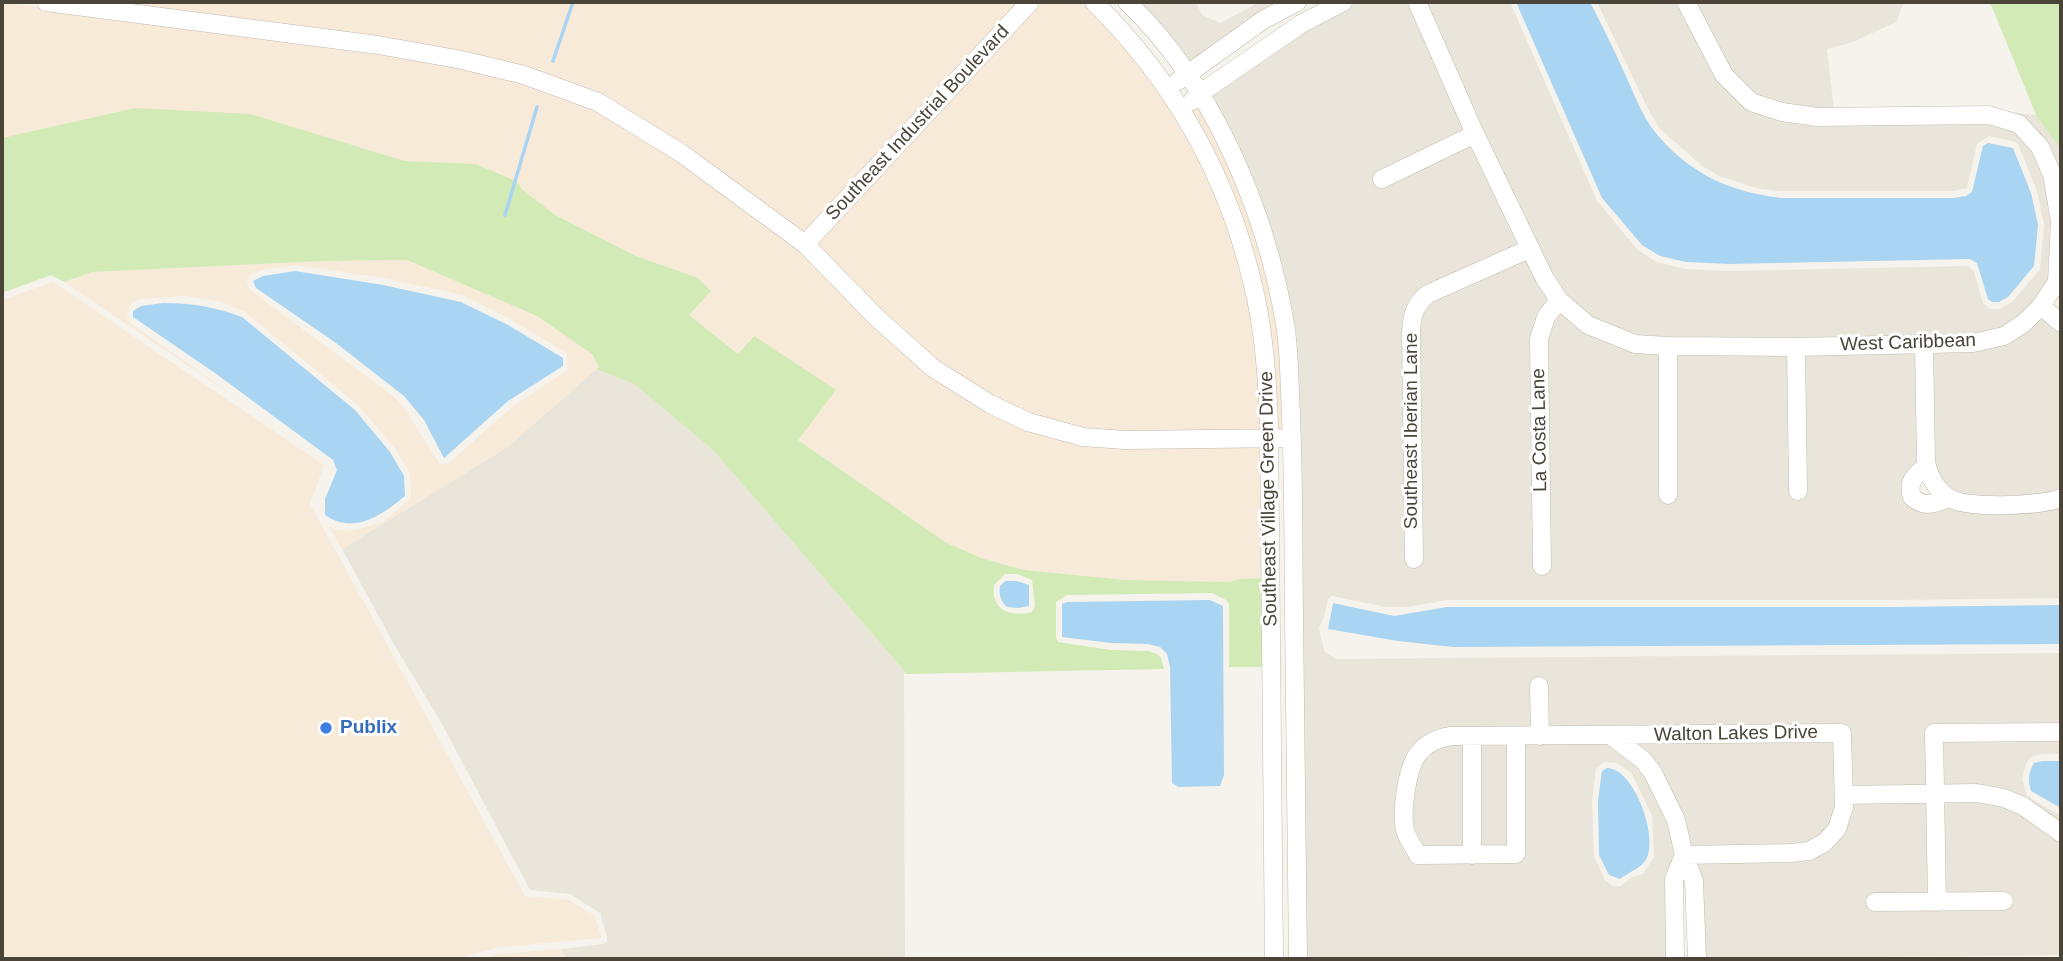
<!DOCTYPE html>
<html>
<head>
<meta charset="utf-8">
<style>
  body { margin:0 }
  #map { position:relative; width:2063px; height:961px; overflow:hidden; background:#f6f3ec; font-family:Helvetica,sans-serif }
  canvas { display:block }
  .frame { position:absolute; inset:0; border:4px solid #4b4439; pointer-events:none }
</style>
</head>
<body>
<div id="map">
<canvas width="2063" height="961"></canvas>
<div class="frame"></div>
</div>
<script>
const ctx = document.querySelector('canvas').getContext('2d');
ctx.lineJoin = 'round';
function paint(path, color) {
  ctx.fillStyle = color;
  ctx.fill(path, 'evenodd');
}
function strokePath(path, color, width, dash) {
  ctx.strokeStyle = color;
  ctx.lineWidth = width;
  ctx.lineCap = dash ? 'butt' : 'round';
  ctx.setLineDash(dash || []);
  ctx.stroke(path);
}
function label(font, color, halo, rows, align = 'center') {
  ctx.font = font + ' Helvetica,sans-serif';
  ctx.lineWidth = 6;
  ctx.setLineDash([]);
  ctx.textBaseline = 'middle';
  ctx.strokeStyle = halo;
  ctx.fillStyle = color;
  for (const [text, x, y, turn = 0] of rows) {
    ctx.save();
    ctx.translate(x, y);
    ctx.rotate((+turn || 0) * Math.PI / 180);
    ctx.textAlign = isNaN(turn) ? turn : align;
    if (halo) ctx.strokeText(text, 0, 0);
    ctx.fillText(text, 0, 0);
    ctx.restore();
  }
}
paint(new Path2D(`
  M1136,2H1196L1202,15L1220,23L1260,2H1283L1188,66Z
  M1357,2H1410L1467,131L1374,175L1378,187L1473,143L1521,245L1426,288L1405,331L1408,566H1420L1418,331L1425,304L1527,257L1551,300L1532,358L1537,573L1549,572L1544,358L1547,330L1560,310L1662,352L1663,501H1674V353H1790L1793,498H1804L1802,353L1918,351L1920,463L1904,490L1949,505L2061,506V598L1893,600H1447L1408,607H1386L1332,596L1328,599L1324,617L1319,628L1324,651L1336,659L2061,653V725L1928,726L1929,787L1850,788L1848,726L1612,728L1608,726L1607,728L1546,729L1545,679H1533L1534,729L1411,751L1412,862L1416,864L1419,862L1521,861L1522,742H1608L1639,765L1670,823L1677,851L1669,959H1304L1292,325L1207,96L1304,30ZM1604,762L1617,763L1632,774L1652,816L1654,857L1643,874L1632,877L1621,886H1613L1605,880L1594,856L1592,801L1596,768Z
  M1424,2H1510L1597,201L1638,250L1656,262L1686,269L1729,271L1968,266L1974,272L1983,303L1990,309H1999L2012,302L2040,269L2044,224L2037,191L2018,144L2015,142L1989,136L1977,144L1967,188L1954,191H1781L1760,189L1719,176L1702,166L1659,128L1647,107L1597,2H1679L1747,107L1989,122L2016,130L2035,151L2046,177L2053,221L2051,279L2037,301L2020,317L2002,330L1973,336L1796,340L1636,337L1591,319L1564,295L1535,246Z
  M1693,2H1904L1896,22L1853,42L1827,49L1834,110L1784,105L1754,96L1728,70Z
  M1998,111L2036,115L2061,150V193L2058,173Z
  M2042,314L2061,332V491L2045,497L1962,496L1953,492L1952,489L1949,490L1934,470L1931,351Z
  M596,369L634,384L713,450L907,674H904L905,959H566L561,949L604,944L607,942V936L600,913L570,894L530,890L441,722L395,646L342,549L509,446Z
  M2061,739V754H2042L2031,757L2026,764L2022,779L2027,796L2061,816V825L1941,787L1940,740Z
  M1836,740L1838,806L1832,825L1820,838L1807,844L1689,848L1630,742Z
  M1466,743V848H1421L1411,829V796L1421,759L1441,744Z
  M1478,743H1510V847L1479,848Z
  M1976,800L2002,805L2020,812L2061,841V955L1703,959L1693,862L1811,857L1851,802L1929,801L1931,895L1869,896V909L2010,908V894L1943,895L1941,801Z`), '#eae5da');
paint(new Path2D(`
  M2,2L415,57L515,81L595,108L678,159L802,250L872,322L1027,428L1264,446L1265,578L1238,579L1231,582L1126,580L1024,570L981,558L945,542L798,440L754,336L738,354L688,315L711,291L698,278L636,256L555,215L522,189L516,181L476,164L405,161L366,149L135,108L2,138Z
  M98,2H1021L805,236L601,96L293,26Z
  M1038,2H1085L1092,9L1163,91L1209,176L1247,284L1260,359L1264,432L1125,433L1084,431L1030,415L992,398L937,363L880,312L815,244Z
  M1198,104L1224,150L1261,247L1282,355L1286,431L1276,432L1272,357L1190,113Z
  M407,260L537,316L592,354L599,367L509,446L342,549L329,526L336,530L351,531L383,522L410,499L411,495L410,474L395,448L358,405L245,312L222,302L186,296L140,299L130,305L127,316L130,323L250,407L64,282L92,272L322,261ZM295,265L384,278L462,295L510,319L567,353L568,370L512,407L448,464H440L402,405L393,396L250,290L247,281L249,275L262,270Z
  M53,282L324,465L310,504L525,896L569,900L594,915L602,938L499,947L457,959H2V300Z
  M561,949L566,959H482L500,954Z`), '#f7ead8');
paint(new Path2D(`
  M1990,2H2061V150L2036,115Z
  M135,108L250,114L405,161L476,164L516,181L522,189L555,215L636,256L698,278L711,291L689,315L738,354L754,336L836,390L798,440L945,542L981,558L1024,570L1126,580L1231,582L1238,579L1265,578V667H1229V604L1226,600L1212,593L1067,595L1056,602V637L1058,642L1110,650L1148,651L1157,654L1161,658L1164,669L907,674L713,450L634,384L596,369L599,367L592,354L537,316L407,260L322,261L92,272L64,282L51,275L2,293V138ZM1005,574H1017L1032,580L1035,606L1032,612C1010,617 991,611 994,585Z`), '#d2eab5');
paint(new Path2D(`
  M1516,2H1590C1601,24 1613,47 1623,70C1633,90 1641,115 1655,132C1688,173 1730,192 1781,198H1954L1966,196L1972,192L1983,146L1988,143L2013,148L2031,193L2038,225L2034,266L2008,297L1999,302H1992L1988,299L1977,263L1970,259L1729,264L1686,262L1660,256L1642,245L1602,198Z
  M295,271L383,285L461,302L508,325L563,358V366L508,401L444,458L424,420L404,396L336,343L256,288L253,281L263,276Z
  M163,303C192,303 215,307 242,317L355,410L390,452L404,476L405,496C382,515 354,535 325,515V499L337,470L333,460L215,373L133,317V311L141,306Z
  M1005,581H1017L1029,585V606L1018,608L1007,607C1000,600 999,595 1000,586Z
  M1210,600L1223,606L1224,775L1220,786L1178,787L1172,783L1170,667L1167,654L1160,647L1148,644L1111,643L1062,637V604L1067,602Z
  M1333,603L1394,616L1447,607H1893L2061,605V644L1453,647L1398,641L1328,629Z
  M2042,761H2061V808L2031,791C2028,780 2028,773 2034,763Z
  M1607,768C1634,769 1656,832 1648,855C1644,868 1630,871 1620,879L1609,875L1599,855L1598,801L1602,771Z`), '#a9d4f2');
strokePath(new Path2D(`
  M553,61L573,2
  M505,215L537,107`), '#a9d4f2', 3.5);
const minor = new Path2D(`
  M46,2L378,45L462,60L524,75L598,102L681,153L805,244L876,317L933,368L990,404L1028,422L1083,437L1125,440L1292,438
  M1094,2C1172,79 1226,173 1252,281C1264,328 1267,376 1269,424L1274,959
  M1127,2C1212,82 1266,211 1285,324C1289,347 1289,371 1290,393C1294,467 1293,541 1294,615C1295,730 1297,845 1298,959
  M1417,2L1475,134L1544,277L1559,300L1588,325L1635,344L1668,346L1796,347L1973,343L2004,336L2024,323L2041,306L2057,282L2060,221L2052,174L2040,147L2019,124L1989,115L1817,117L1782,112L1751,102L1724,75L1686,2
  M1178,81L1263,20L1297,2
  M1192,101L1199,94L1301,24L1343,2
  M1382,179L1475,134
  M805,244L1030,2
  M2041,306L2061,323
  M1924,344L1926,463C1929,476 1937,491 1949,498C1968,509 2040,506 2061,498
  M1668,346V495
  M1796,347L1798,491
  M1927,466C1915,474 1907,482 1912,497C1923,508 1935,504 1949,498
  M1414,559L1411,331C1412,315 1415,304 1428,294L1529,249
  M1542,566L1539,339L1546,317L1559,300
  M1539,686L1540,736
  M1610,735L1643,760L1653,773L1676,820L1684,855L1694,881L1697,959
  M1472,736V855
  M1516,736V854L1418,855C1414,848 1407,838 1405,830C1401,812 1407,768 1418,754C1426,743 1438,738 1451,736L1842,733L1844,807L1837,829L1824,843L1809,851L1791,853L1684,855
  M1844,795L1977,793L2004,798L2023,806L2061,833
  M1875,902L2004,901
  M1937,902L1934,733L2061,732
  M1675,959L1674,879L1684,855`);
strokePath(minor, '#c2bbae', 19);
strokePath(minor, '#fff', 18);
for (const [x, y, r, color] of [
  [326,728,7,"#3f7fe0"]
]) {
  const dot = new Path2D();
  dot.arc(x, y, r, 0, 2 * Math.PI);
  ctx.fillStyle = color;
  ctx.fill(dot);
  strokePath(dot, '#fff', 2.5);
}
label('19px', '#4b4439', '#fff', [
  ["Southeast Industrial Boulevard",918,123,-47],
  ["West Caribbean",1908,343,-2],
  ["La Costa Lane",1540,430,-91],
  ["Southeast Iberian Lane",1412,431,-90],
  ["Southeast Village Green Drive",1269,499,-91],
  ["Walton Lakes Drive",1736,734,-1]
]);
label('bold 19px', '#366cbe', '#fff', [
  ["Publix",340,728]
], 'left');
</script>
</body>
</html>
